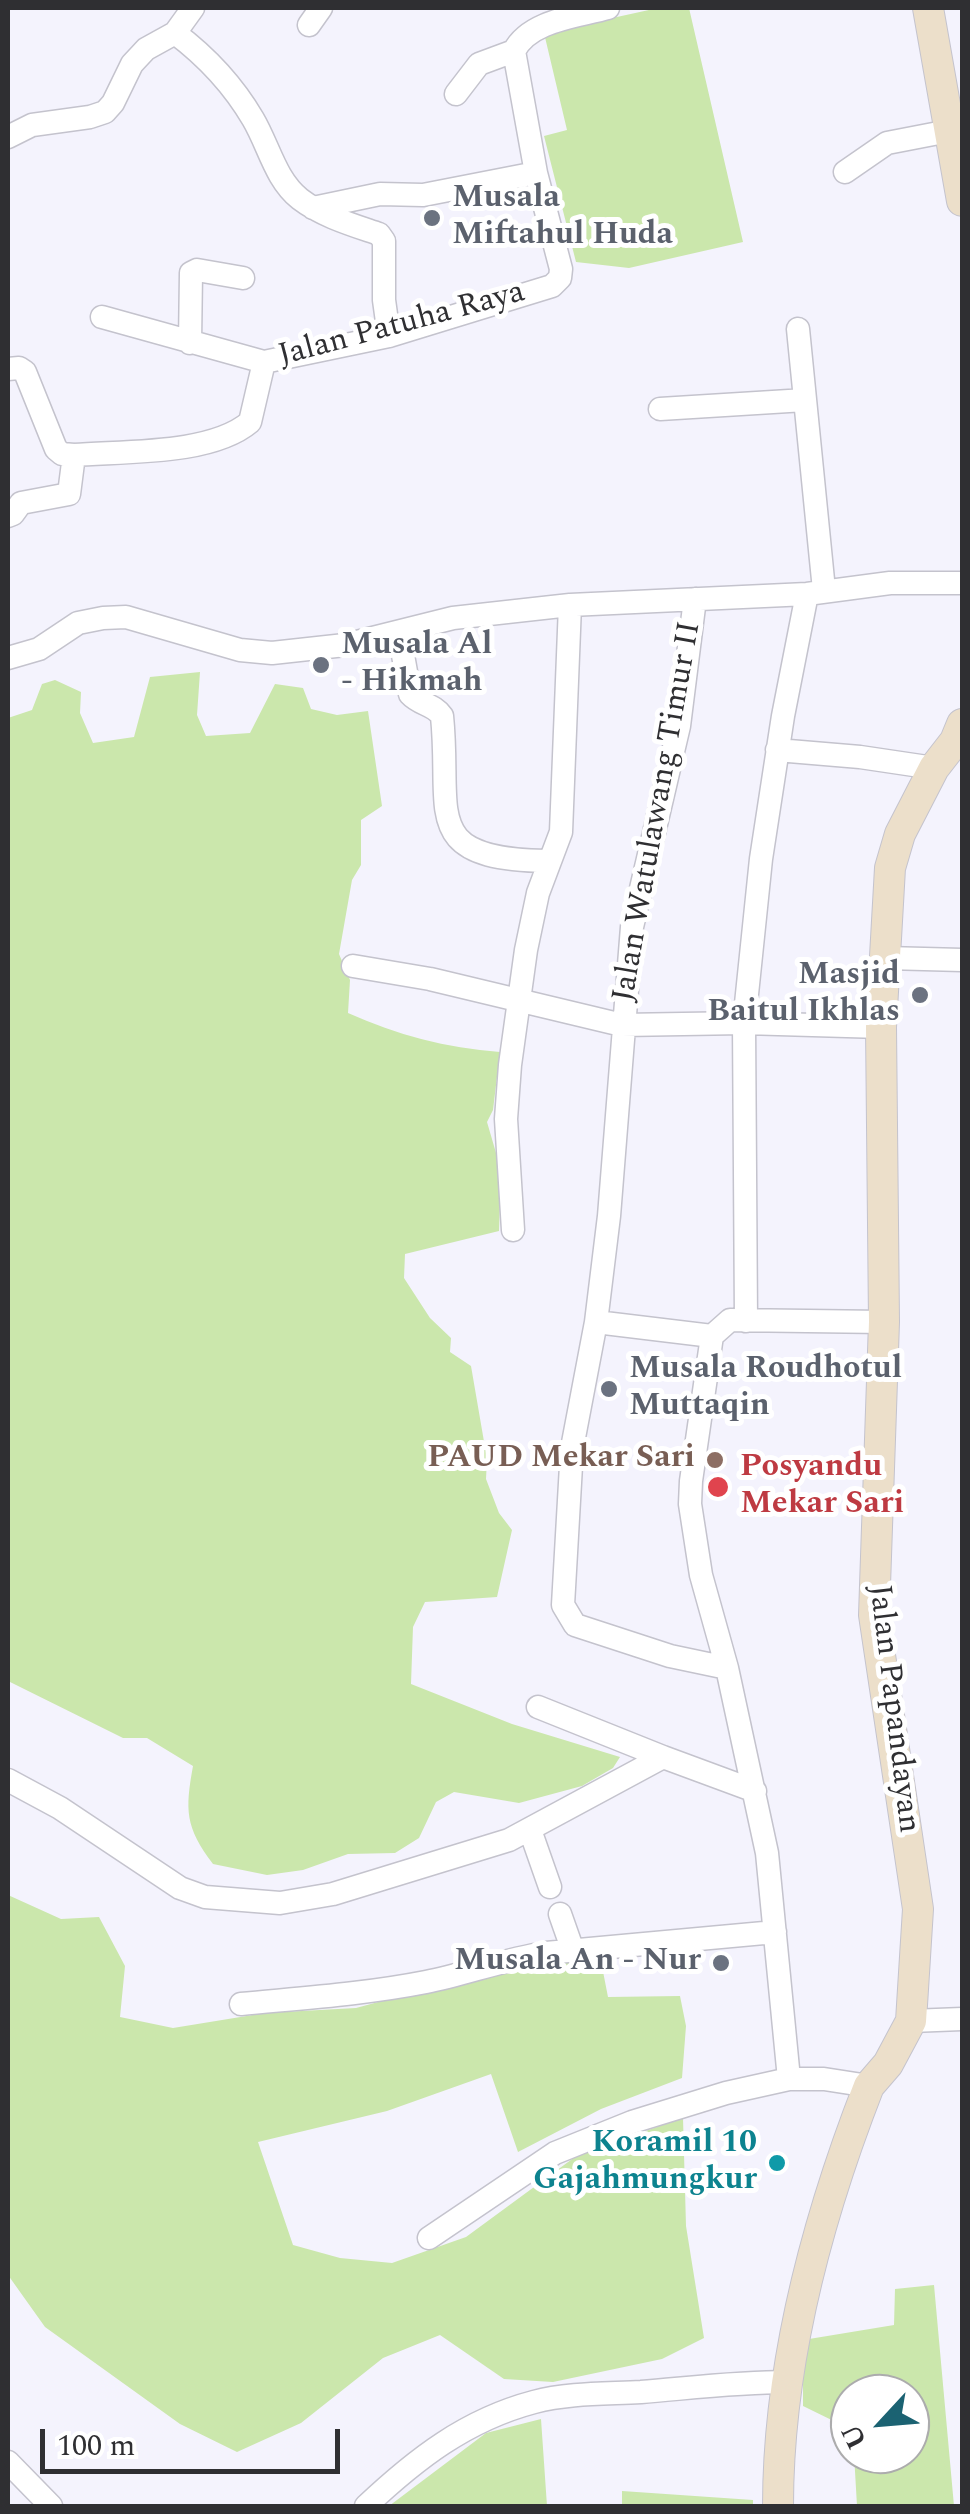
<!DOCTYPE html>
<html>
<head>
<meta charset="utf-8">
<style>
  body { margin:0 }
  #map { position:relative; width:970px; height:2514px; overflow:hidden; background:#f4f3fd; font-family:Spectral,serif }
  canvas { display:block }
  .frame { position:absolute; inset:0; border:10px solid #2f2f32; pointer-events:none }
  .north { position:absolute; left:830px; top:2374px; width:100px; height:100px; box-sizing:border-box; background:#fff; border:2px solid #acacad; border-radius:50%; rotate:244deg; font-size:28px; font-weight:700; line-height:40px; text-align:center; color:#2f2f32 }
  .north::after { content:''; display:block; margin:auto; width:35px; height:45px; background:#1b6272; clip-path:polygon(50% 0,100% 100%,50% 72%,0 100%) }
  .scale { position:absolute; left:40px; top:2429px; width:300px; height:45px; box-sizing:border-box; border:5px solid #2f2f32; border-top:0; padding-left:12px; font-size:30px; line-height:35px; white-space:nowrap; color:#2f2f32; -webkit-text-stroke:8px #fff; paint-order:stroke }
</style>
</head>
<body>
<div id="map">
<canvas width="970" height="2514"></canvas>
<div class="frame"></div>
<div class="north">U</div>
<div class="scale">100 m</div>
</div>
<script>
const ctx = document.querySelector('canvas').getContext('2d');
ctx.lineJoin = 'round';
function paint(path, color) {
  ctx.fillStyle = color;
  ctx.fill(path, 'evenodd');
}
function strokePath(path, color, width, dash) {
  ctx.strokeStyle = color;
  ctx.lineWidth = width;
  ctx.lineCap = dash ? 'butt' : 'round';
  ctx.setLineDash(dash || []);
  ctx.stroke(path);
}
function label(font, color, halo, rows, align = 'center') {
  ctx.font = font + ' Spectral,serif';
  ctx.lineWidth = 10;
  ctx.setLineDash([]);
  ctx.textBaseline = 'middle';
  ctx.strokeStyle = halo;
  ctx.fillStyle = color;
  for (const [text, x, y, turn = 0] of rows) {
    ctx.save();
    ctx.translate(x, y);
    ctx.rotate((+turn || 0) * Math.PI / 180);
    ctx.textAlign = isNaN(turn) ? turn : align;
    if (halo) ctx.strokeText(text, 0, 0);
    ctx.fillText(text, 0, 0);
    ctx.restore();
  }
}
paint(new Path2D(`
  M658,8H689L743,242L629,268L576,262L544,136L567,130L544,33Z
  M200,672L197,715L206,736L250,733L275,684L303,688L311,709L337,715L368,711L382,806L361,820V865L352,880L339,954L350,980L348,1013C397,1035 446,1048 500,1052L493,1110L487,1122L501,1170L499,1231L405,1254L404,1278L430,1318L451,1338L450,1352L471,1366L487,1459L486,1479L499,1513L512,1530L497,1597L425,1602L413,1627L411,1684L512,1724L620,1757L613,1768L582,1786L519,1803L454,1792L436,1802L419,1838L395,1853L348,1854L303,1870L267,1875L213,1864C185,1827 185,1810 193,1766L147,1738H123L8,1681V718L32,710L42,684L55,680L81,692L80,713L93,743L134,737L150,677Z
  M8,1895L61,1919L99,1917L125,1966L120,2017L173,2028L265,2013L356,2008L445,1984L599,1951L608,1997L680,1996L686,2026L682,2078L601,2109L518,2152L491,2074L387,2111L258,2142L293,2245L340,2258L392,2263L466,2237L579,2154L683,2118L686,2226L704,2338L662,2359L553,2382L504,2379L440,2335L383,2358L301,2423L237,2452L180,2424L45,2327L8,2275Z
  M934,2285L954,2506H857L854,2454H910V2394H850V2429L803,2406V2340L894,2325L895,2289Z
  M541,2419L547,2506H389L486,2433Z
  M622,2491L753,2500V2506H622Z`), '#cbe7ac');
const minor = new Path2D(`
  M309,25L321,8
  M175,33C207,57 233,85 253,119C269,146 275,179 300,199C322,216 353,225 379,234L384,241V300L389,336
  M456,94L479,64L514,51
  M8,137L32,125L90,117L105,112L113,103L132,64L146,49L175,33L193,8
  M845,172L887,143L949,131
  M313,208L380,194L423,195L536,173
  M102,317L264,362L389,336L552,286L560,278L561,269L536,173L514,51C530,20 577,17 608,8
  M798,329L824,590
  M190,343L191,273L197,270L243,278
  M8,369L19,368L25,372L56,449L62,454L74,455C125,451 211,455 250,422L264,362
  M660,409L805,400
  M8,516L13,514L21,503L69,494L74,455
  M695,599L679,726L632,927L609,1216L596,1322L572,1448L563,1605L575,1625L670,1656L727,1668
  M399,633L410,694C420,705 434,704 442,716C452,813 418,859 547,861
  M8,658L39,649L78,623L103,618L126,617L240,650L272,653L345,645L453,618L570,605L807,594L890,583H962
  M777,750L860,757L934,768
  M886,958L962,960
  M353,966L430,979L622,1025L744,1023L881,1027
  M513,1230L506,1119L510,1065L526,950L538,893L561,832L570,605
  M746,1321L744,1023L761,859L783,716L807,594
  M596,1322L712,1336L730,1320L884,1322
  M712,1336L691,1481L690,1504L701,1575L727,1668L767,1853L789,2079
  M538,1707L663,1757
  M8,1780L60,1808L180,1888L205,1897L280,1903L333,1894L509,1840L663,1757L755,1791
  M530,1830L550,1887
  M560,1914L573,1951
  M241,2004C303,1998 365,1994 426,1982C466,1974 505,1959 546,1953L775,1932
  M911,2021L962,2019
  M429,2238L555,2153L632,2122L726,2093L789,2079H824L869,2086
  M8,2462L51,2506
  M366,2506C416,2459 466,2420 534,2402C568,2393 605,2394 641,2392C690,2388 738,2382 787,2382`);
const secondary = new Path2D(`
  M928,8L962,201
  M778,2506C778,2362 817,2219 869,2086L888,2064L911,2021L918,1909L874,1615L884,1322L881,1027L890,868L900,834L934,768L955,741L962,724`);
strokePath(minor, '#c4c3cd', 25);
strokePath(secondary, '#c4c3cd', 32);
strokePath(minor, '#fff', 22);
strokePath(secondary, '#ecdfca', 30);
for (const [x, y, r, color] of [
  [432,218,10,"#6b7280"],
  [321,665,10,"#6b7280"],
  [920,995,10,"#6b7280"],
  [609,1389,10,"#6b7280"],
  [715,1460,10,"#8d6e63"],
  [718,1487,12,"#e0444e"],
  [721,1963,10,"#6b7280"],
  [777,2163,10,"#0f9aa8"]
]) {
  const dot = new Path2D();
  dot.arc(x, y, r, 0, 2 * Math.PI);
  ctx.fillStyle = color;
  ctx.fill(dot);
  strokePath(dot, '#fff', 4);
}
label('bold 32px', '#5b616d', '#fff', [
  ["Musala",452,200],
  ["Miftahul Huda",452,237],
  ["Musala Al",341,647],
  ["- Hikmah",341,684],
  ["Masjid",900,977,"right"],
  ["Baitul Ikhlas",900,1014,"right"],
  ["Musala Roudhotul",629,1371],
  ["Muttaqin",629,1408],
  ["Musala An - Nur",701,1963,"right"]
], 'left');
label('32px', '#2f2f32', '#fff', [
  ["Jalan Patuha Raya",402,326,-15],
  ["Jalan Watulawang Timur II",659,812,-80],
  ["Jalan Papandayan",892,1709,83]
]);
label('bold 32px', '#785e54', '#fff', [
  ["PAUD Mekar Sari",695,1460]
], 'right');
label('bold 32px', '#be3a42', '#fff', [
  ["Posyandu",740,1469],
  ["Mekar Sari",740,1506]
], 'left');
label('bold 32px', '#0d838f', '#fff', [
  ["Koramil 10",757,2145],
  ["Gajahmungkur",757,2182]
], 'right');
</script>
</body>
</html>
